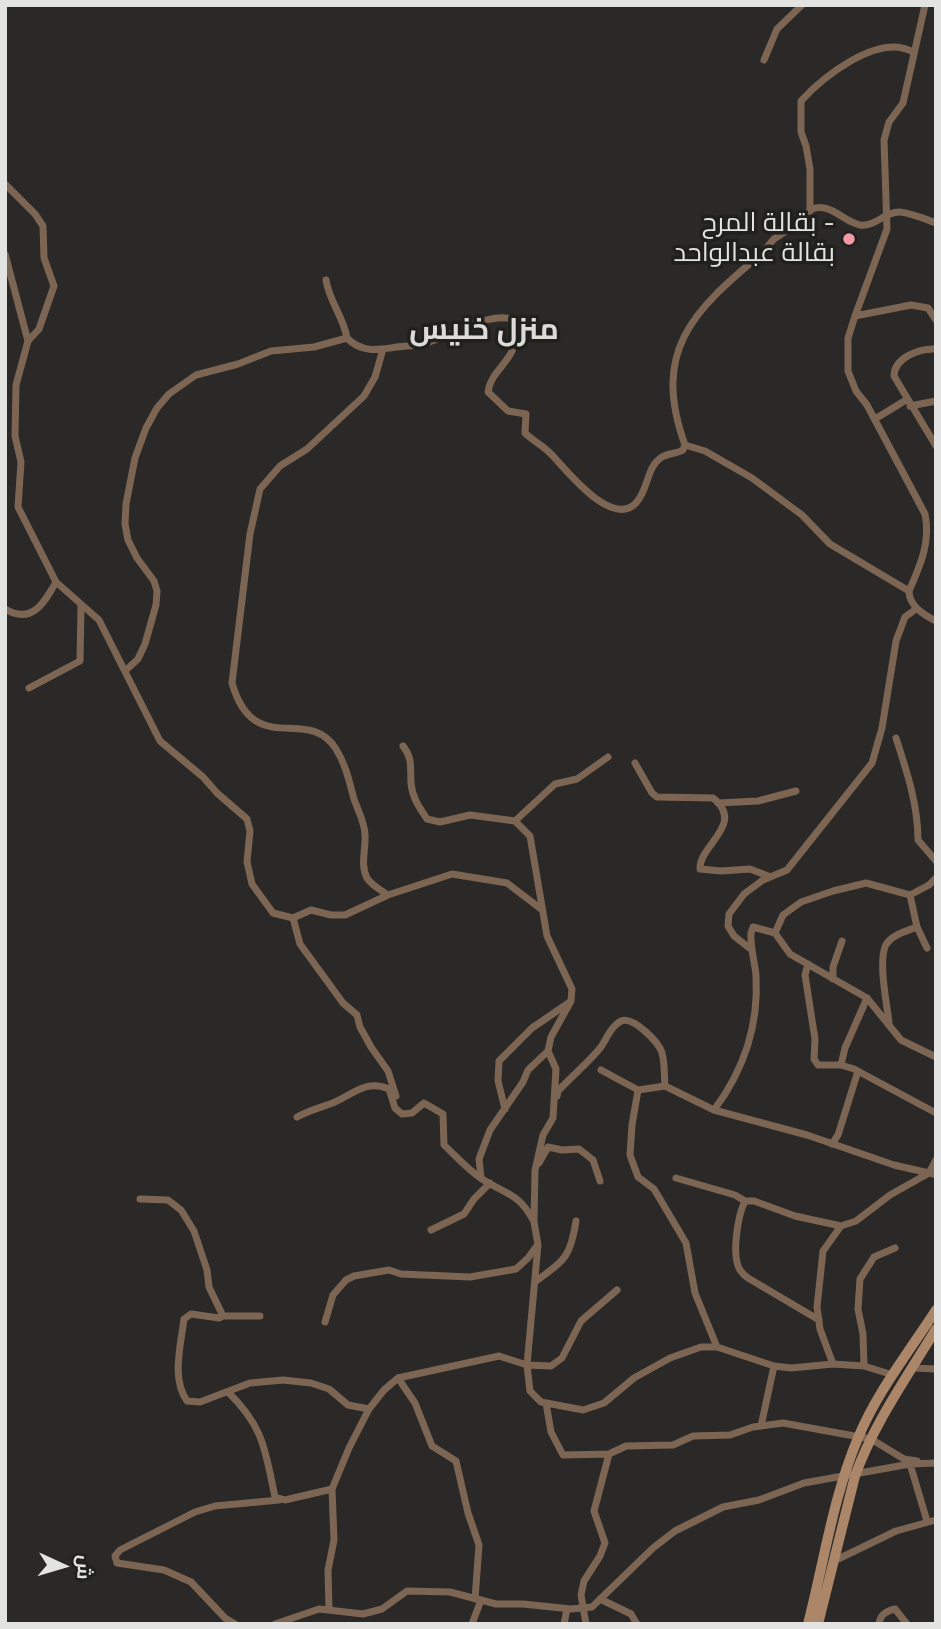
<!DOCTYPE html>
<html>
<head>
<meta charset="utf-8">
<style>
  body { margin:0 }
  #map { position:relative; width:941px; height:1629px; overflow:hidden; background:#2a2927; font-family:"Space Grotesk",Cairo,sans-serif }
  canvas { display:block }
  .frame { position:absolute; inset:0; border:7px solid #e3e3e1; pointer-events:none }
  .north { position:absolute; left:28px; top:1531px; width:70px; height:70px; -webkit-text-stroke:5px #20201d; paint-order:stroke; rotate:94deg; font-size:19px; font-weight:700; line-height:28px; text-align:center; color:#e3e3e1 }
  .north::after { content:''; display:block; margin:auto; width:24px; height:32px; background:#e3e3e1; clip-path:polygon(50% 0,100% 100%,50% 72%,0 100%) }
</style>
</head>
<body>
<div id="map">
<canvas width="941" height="1629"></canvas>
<div class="frame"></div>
<div class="north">ش</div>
</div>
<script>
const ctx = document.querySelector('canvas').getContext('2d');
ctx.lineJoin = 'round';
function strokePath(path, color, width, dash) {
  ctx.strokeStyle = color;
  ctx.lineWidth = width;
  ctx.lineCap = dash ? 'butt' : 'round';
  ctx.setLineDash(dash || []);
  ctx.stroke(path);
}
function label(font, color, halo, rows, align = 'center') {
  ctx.font = font + ' "Space Grotesk",Cairo,sans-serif';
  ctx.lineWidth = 7;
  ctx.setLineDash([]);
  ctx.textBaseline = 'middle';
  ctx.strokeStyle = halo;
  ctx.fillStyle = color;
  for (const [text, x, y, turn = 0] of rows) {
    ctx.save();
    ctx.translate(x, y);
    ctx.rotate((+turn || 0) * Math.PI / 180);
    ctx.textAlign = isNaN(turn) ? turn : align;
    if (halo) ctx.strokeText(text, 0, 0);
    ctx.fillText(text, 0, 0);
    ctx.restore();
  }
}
strokePath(new Path2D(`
  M925,5L903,103L889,122L884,140L887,229L855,316L911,305L928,308L936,320
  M764,60L777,29L802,5
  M5,184L35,214L43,226L44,258L54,286L39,329L28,341L16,385L15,436L21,462L18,507L56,582L99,620L160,741L203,777L217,793L247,819L250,831L247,862L252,884L273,913L293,918L311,910L331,915H345L388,895L452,874L507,883L541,909
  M810,211V169L806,146L801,132V101C823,77 879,32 913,52
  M5,254L28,341
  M855,316L848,338V371L856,391L867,405L925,514C931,542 920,566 909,591
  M347,338C361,353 378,350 397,347C404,346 412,346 419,345C445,340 487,311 512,319C526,359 491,365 488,392L508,411L526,414L525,433C532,440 542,445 550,453C566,469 611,529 636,503C649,489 646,467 662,457C669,453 676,454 683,450L685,445
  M383,349L375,377L364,396L307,449L280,466L260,489L250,534L232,683C254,760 308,704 336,749C346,765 349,781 354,799C358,811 365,823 365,835C366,849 360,865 367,878C371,885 382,891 388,895
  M936,349C919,348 894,358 894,376L936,446
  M910,406L936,401
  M875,419L906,400
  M685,445C651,351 693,311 760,255C766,250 769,244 774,239C780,234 787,231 792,227C799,222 805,213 812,209C831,202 843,222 860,225C875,227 886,211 900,212C911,213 925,219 936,223
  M685,445L705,451L752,478L802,515L830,544L909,591C909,606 924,615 936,621
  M5,609C32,625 44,603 56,582
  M125,671L138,659L145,644L156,605L157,591L154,581L137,558L128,540L125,524L126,504L135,458L146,428L157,408L169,394L196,375L238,364L271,351L314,347L347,338C344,318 329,301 326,280
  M29,688L80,661L81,607
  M896,738C907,772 918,805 918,840L936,861
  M403,746C413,759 410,767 411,783C412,797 419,807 427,819L440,822L470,815L515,821L555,784L577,779L608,757
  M635,763L652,793L657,797L713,798C746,824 699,845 700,869L721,871L750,869L768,876
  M718,803L758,801L796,791
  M515,821L530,836L547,936L572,989L571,1001L551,1037L548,1051L556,1069L553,1118L543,1135L535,1170L534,1222L538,1245L527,1365L530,1391L541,1402L583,1410L604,1403L634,1378L670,1358L701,1347H717L774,1366L791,1368L833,1364L864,1366L893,1375
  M936,878L929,885L910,895L866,883L833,891L801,902L783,915L775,933L790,954L867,998L901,1040L936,1057
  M910,895L917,927L927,948
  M293,918L300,944L343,1003L357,1015L360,1027L371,1047L388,1071L396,1096
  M752,950L734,936L728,926L729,914L744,894L763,880L787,870L872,763L882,728L896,641L905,617L916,609
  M808,964L805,975L815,1039L814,1059L818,1065H841
  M833,979V967L842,941
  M867,998L845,1048L841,1065L854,1069L936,1113
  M889,1022C887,1005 877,957 887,943C894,934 907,931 917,927
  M601,1070L638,1090L632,1125L630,1155L638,1177L654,1189L686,1243L695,1293L717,1347
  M638,1090L665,1086L714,1110L807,1135L894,1165L929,1173L936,1160
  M557,1096L558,1091C572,1076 588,1063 601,1047C607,1038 611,1026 621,1021C633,1016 659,1042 662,1053C665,1063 664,1076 665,1086
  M505,1109L498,1081L499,1061L532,1028L570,1002
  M714,1110C744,1070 759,1027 756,976C755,962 750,948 751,933L753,927L775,933
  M297,1117C308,1111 318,1108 330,1104C350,1097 366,1078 389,1089L395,1108L402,1114L412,1113L424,1103L443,1114L444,1145C456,1156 468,1170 482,1179C505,1194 519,1193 533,1220
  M832,1144L838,1135L858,1071
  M539,1163L548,1147L562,1150L579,1149L593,1160L600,1181
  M481,1178L479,1159L490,1130L523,1082L528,1070L548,1051
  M676,1178L735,1195L745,1201
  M140,1199L168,1200L181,1210L194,1231L207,1270L209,1287L223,1316L219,1318L191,1314L184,1319C181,1344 171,1379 187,1401L200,1402L250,1383L283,1380L311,1383L329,1389L348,1405L369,1409
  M431,1230L464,1214L474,1199L490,1183
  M535,1282C564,1260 570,1259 576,1221
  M223,1316H260
  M819,1320L748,1278C745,1276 742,1273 740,1270C731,1255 738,1215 745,1201H754L795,1216L841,1226
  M325,1322L333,1295L346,1280L354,1276L389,1270L401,1274L470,1277L516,1269L528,1258L536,1247
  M833,1364L820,1329L817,1307L823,1251L841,1226L856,1221L890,1195L929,1173L936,1175
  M864,1366L863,1334L858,1309L860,1279L874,1257L895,1248
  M912,1368L936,1369
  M398,1378L415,1403L432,1446L456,1461L468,1513L479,1545L475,1599
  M228,1392C264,1427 265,1450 275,1497L285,1500L332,1489
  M546,1403L551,1432L563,1455L609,1454L594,1511L605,1543L600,1556L584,1581L581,1595L586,1624
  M761,1426L774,1366
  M609,1454L626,1446L673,1445L693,1436L730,1435L753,1427L783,1423L871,1439L904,1459L917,1461
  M910,1464L927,1521
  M834,1561L896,1531L936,1520
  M600,1599L631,1614L637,1624
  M329,1610L328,1570L334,1540L332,1489L349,1448L369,1409L384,1390L398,1378L499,1356L527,1365L551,1366L562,1358L581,1321L617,1290
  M235,1624L225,1618L191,1582L164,1570L117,1563L115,1556L120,1550L195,1512L215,1506L279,1500
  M275,1624L319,1609L363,1614L382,1609L407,1591L450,1592L496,1604H523L571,1609L592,1607L653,1548L675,1531L723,1507L759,1500L804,1483L910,1464L936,1463
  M472,1624L481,1600
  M564,1624L567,1609
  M879,1624C880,1614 887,1611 895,1609L907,1624`), '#7d6553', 7);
strokePath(new Path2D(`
  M808,1624C824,1562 833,1497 858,1438C877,1392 909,1352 936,1310
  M818,1624L855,1476C874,1423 907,1377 936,1329`), '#ac8669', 10);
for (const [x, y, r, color] of [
  [849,239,7,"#f49aa6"]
]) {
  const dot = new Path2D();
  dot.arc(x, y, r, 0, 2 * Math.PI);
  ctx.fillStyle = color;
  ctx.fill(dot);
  strokePath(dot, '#20201d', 2.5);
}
label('26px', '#e3e3e1', '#20201d', [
  ["بقالة المرح -",835,224],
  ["بقالة عبدالواحد",835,254]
], 'right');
label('bold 30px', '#dcdbd8', '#20201d', [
  ["منزل خنيس",484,331]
]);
</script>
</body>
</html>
